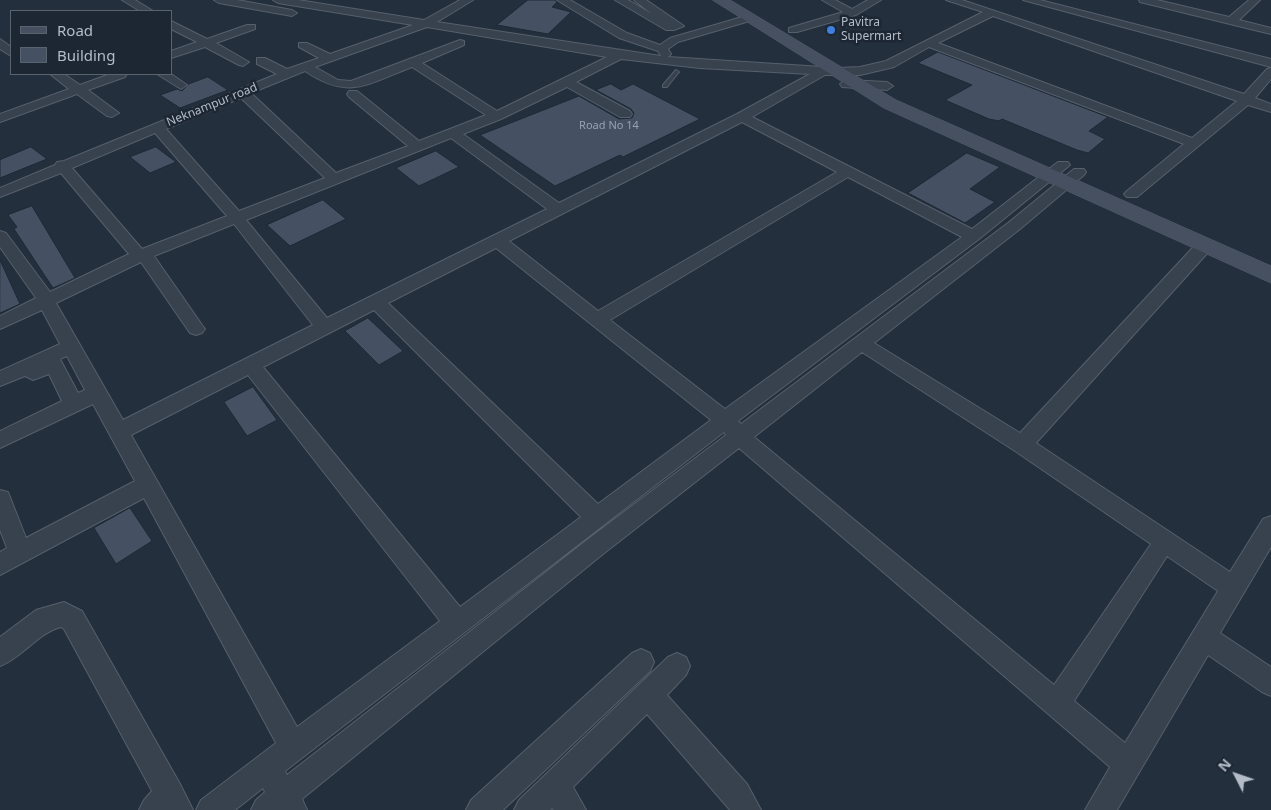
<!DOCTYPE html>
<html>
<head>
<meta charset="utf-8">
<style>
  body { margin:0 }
  #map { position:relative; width:1271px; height:810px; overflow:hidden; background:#242f3e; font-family:"Noto Sans",sans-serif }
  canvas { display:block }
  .legend { position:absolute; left:10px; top:10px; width:162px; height:65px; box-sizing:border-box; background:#1d2633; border:1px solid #59626f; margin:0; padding:6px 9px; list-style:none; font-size:15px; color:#b4bcc9 }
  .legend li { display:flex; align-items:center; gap:10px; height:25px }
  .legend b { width:25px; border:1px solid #59626f }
  .north { position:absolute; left:1211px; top:750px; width:50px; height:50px; -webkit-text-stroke:4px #1d2633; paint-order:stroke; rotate:311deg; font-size:14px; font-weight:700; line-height:20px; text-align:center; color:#b4bcc9 }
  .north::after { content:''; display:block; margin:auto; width:18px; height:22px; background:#b4bcc9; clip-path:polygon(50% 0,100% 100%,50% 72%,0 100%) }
</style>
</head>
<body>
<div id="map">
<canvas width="1271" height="810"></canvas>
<ul class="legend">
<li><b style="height:6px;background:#465061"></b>Road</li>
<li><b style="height:14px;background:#455162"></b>Building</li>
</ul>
<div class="north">N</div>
</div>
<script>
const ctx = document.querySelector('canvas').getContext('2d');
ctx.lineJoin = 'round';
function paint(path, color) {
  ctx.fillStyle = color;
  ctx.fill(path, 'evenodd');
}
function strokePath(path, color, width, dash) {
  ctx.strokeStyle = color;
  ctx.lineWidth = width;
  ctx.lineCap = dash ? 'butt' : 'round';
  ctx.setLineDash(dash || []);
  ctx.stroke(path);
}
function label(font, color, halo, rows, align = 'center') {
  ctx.font = font + ' "Noto Sans",sans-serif';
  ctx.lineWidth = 5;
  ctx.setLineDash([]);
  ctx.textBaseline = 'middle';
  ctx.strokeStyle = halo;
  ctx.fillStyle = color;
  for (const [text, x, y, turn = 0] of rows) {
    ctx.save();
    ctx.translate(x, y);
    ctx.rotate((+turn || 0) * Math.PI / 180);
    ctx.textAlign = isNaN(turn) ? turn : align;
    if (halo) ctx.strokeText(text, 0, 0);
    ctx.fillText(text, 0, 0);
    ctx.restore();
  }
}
const building = new Path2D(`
  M528,0H555L557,2L552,7L571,12L548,34L497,25Z
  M938,52L1108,117L1089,131L1105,139L1088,153L1077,150L1002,119L999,121L989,119L945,100L972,85L918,63Z
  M208,77L228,90L180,108L160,95L177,89L182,91L189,84Z
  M611,84L621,90L633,84L700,119L623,157L620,155L555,186L480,135L579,96L619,119L632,118L634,113L631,109L596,90Z
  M31,147L47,159L0,178V160Z
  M156,147L176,162L150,173L130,157Z
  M436,151L459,167L419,186L396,168Z
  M967,153L1000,167L970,189L995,202L965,223L908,193Z
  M323,200L346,219L290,246L267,225Z
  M32,206L75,278L53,288L14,229L17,227L8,215Z
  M0,260L20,304L0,313Z
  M368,318L403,351L379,365L345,331Z
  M253,387L277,420L247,436L224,402Z
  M130,508L152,541L116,564L94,528Z`);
paint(building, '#455162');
strokePath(building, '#1f2835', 1);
const lane = new Path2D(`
  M676,70L679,72L678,73L667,87H663V85Z`);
const street = new Path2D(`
  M122,0H135L153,11H140Z
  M214,0H237L292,10L297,13L292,16L219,3Z
  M273,0H298L424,20L460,0H473L437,22L661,56L658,51L619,38L557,0H570L627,33L660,45L670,38L749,15L754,18L753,20L678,42L668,49L671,54L668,57L838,68L860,67L886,61L983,12L946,0H962L1244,94L1267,69L1271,68V79L1255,98L1271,104V112L1248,105L1137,197H1127L1124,194L1127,191L1184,144L929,47L894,67L860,75H825L752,117L972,229L1058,162H1068L1070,165L979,239L738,421L741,424L1008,223L1074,169H1084L1086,172L1084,175L1020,229L874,343L1020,433L1199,241H1211L1213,245L1211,249L1036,443L1230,572L1263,519L1271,516V547L1220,633L1271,667V696L1262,692L1208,655L1117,810H1085L1110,767L739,448L603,554L302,799L307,810H251L256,800L265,792L263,788L235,810H196L201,800L276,743L144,498L0,575V552L7,548L0,530V490L8,492L26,538L135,481L93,404L0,448V431L62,401L49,374L33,380L25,376L0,386V371L60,344L42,310L0,329V316L36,298L0,247V231L6,233L50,292L129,254L61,173L0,197V188L55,165L57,162L64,161L277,74L257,64V58H265L287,69L319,58L299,47V43H307L330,54L413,25L278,3ZM993,16L1237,101L1192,138L938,43ZM427,27L607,57L497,111L422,63L464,45V41L460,40L351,81L338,80L315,67ZM621,59L700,68L810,74L737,114L559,203L463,134L501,119L567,87L620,117H630L632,114L630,111L576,82ZM412,67L486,115L419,141L357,91H349L347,94L349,97L408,146L336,173L251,93L305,71C349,101 367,84 412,67ZM241,98L325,178L239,211L166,129ZM742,122L837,172L598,311L509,241ZM155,133L227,216L142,249L72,168ZM451,138L547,209L327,318L246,220ZM848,177L962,237L725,409L610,320ZM234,224L313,325L123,420L56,303L141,262L190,333L196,335L202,333L205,329L202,325L154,256ZM496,248L711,420L598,504L388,303ZM374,310L581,517L460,607L263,367ZM862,352L1015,451L1151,544L1054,685L754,437ZM67,356L85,390L78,393L60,359ZM248,375L440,621L297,727L131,435ZM724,432L726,435L587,540L287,775L285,771ZM1167,556L1218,591L1125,743L1074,701Z
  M615,0H628L652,14L634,0H646L684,26L674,30H666Z
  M822,0H835L852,9L868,0H881L856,15L797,32H789V28L843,12Z
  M1023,0H1040L1271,59V67Z
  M1139,0H1157L1229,17L1249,0H1260L1239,20L1271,28V34L1140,2Z
  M171,21L207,39L247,25H255V29L216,43L249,62L243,66L239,65L205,47L171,58V51L197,42L171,29Z
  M0,39L11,47V56L0,49Z
  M50,74H64L80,85L110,74H127L125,77L88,90L119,113L112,117L107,116L77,94L0,122V114L69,89Z
  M157,74H171L187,85L181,89Z
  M846,80L887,82L893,86L887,90L842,87L840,84Z
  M64,602L82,611L180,784L193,810H139L144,800L152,791L64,629L61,627C38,633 23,657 0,666V637L36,610Z
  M641,649L650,653L654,662L650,671L503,810H466L471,800L632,653Z
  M677,653L686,657L690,666L686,675L667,695L747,784L761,810H730L647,714L573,787L586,810H554L552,808L550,810H514L519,800L668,657Z`);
const secondary = new Path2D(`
  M713,0H730L896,100L1271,266V283L884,108Z`);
strokePath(lane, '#565f6c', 2);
strokePath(street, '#565f6c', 2);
strokePath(secondary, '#565f6c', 1);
paint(lane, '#38414e');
paint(street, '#38414e');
paint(secondary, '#465061');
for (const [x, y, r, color] of [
  [831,30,5,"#3f7fe0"]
]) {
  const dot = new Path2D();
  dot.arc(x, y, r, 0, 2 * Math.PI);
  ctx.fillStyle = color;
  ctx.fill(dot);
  strokePath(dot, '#1d2633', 2);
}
label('11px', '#98a1af', null, [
  ["Road No 14",609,126]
]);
label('12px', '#b4bcc9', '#1d2633', [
  ["Pavitra",841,23],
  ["Supermart",841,37]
], 'left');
label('12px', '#b4bcc9', '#1d2633', [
  ["Neknampur road",212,105,-22]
]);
</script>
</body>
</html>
